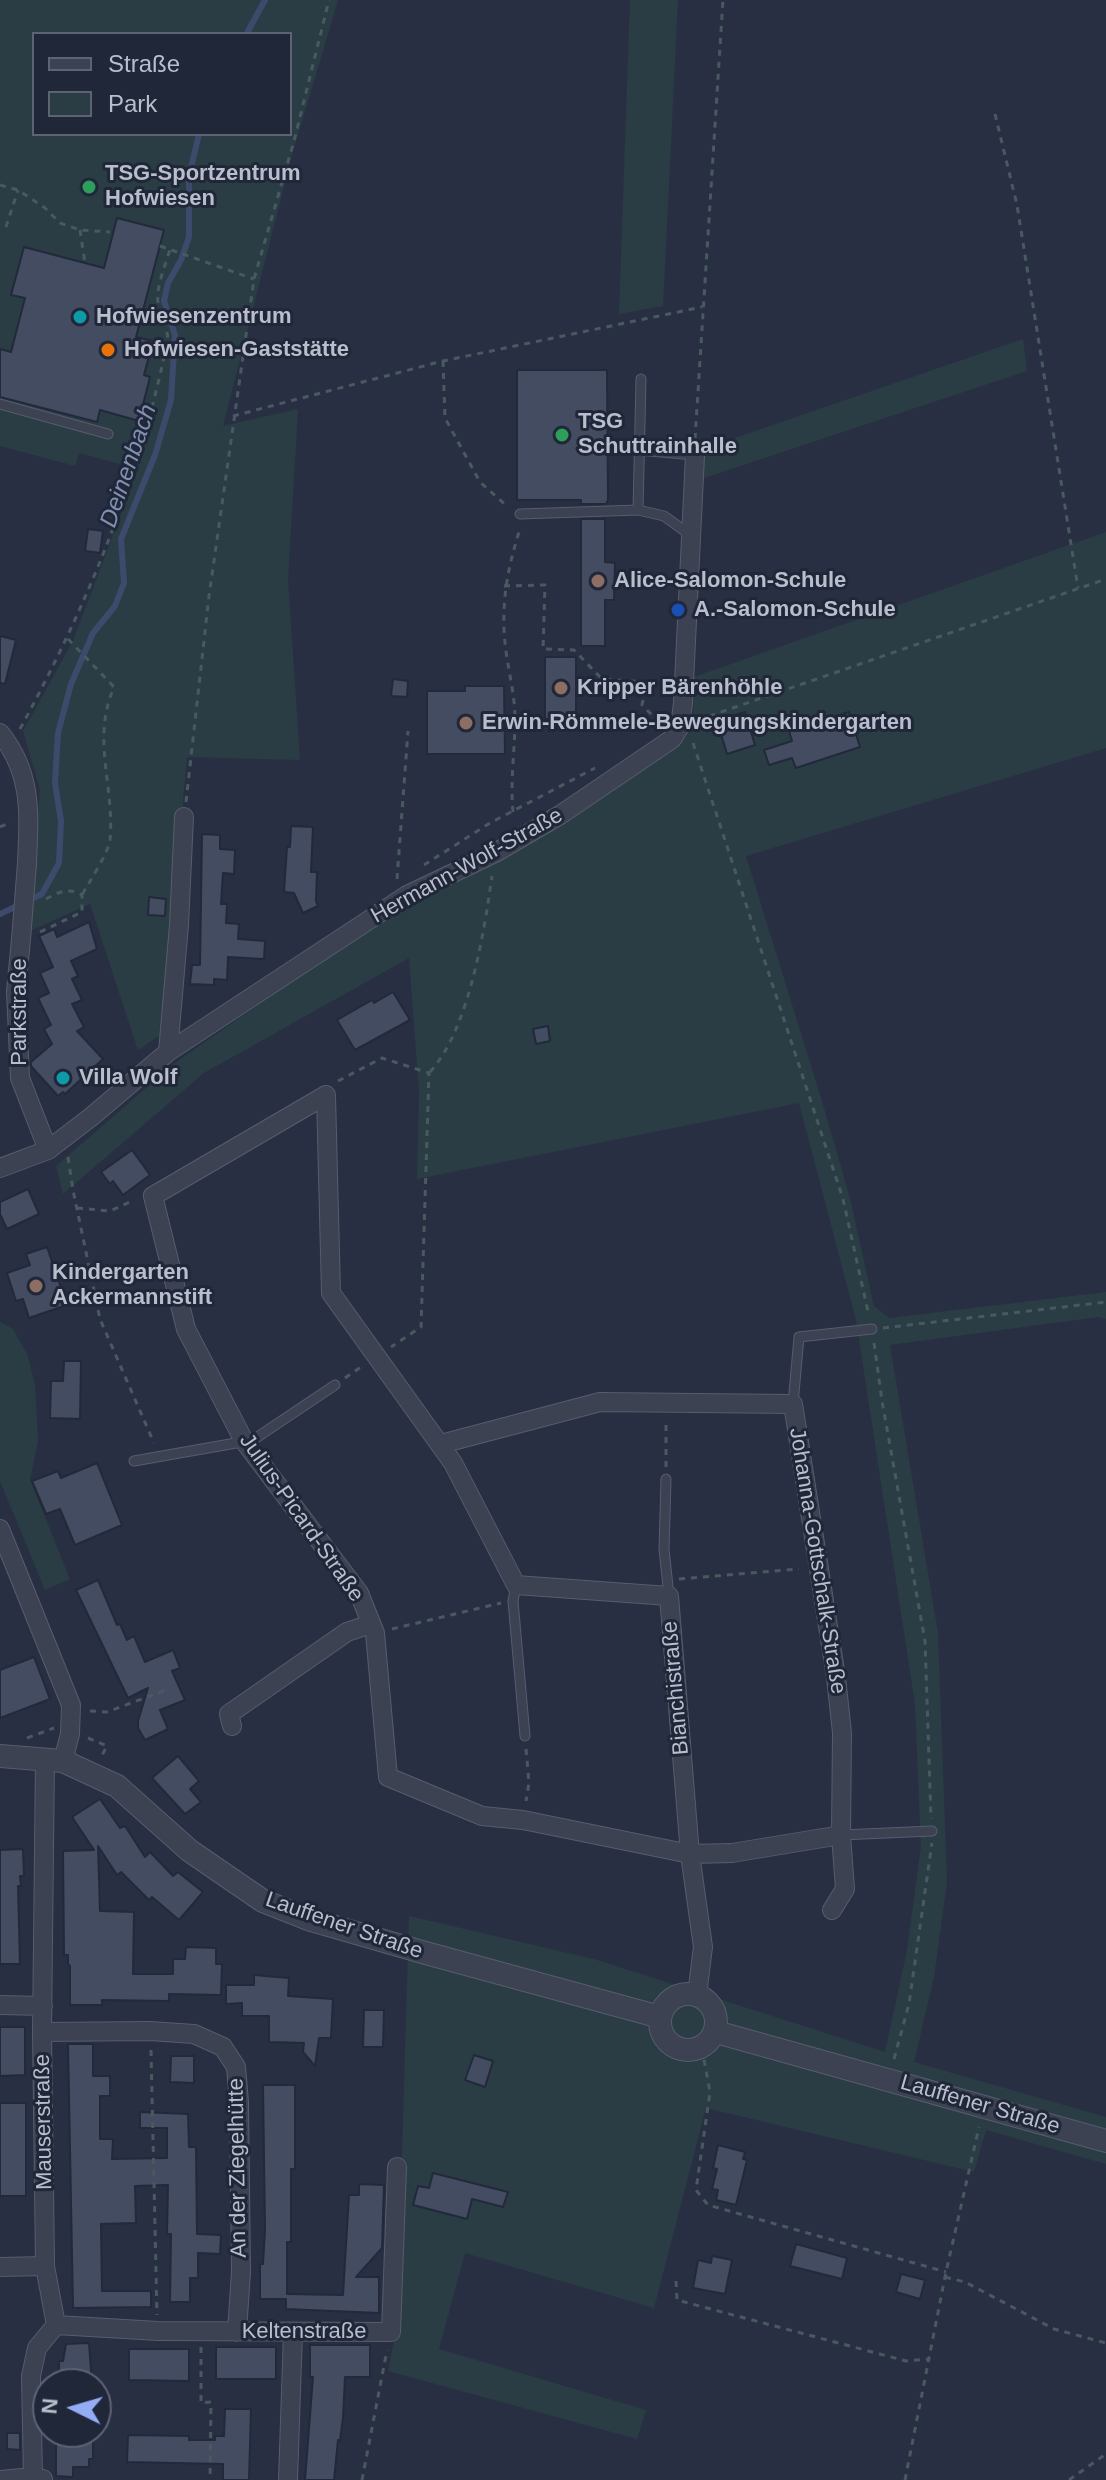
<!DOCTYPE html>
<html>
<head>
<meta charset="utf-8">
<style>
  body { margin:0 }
  #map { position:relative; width:1106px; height:2480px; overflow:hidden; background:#282f43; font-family:Helvetica,sans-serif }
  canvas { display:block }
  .legend { position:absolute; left:32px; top:32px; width:260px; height:104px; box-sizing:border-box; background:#202738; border:2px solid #5d6373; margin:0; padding:10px 14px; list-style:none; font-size:24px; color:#b9becc }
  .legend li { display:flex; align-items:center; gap:16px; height:40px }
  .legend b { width:40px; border:2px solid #5d6373 }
  .north { position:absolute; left:32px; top:2368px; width:80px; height:80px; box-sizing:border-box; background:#202738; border:2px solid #5d6373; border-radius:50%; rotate:275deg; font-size:22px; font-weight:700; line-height:32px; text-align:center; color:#b9becc }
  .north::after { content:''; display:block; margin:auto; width:28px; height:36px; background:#94acf6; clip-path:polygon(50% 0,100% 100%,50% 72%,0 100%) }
</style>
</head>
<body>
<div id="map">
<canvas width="1106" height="2480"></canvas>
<ul class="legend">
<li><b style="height:10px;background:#3c4252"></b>Straße</li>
<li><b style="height:22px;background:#2a3d44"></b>Park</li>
</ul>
<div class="north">N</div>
</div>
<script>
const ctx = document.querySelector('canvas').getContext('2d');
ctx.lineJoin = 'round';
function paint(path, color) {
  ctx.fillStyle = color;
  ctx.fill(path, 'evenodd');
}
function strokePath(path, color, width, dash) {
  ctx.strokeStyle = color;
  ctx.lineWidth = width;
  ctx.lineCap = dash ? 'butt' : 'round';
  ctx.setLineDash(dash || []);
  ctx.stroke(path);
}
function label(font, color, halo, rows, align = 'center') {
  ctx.font = font + ' Helvetica,sans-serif';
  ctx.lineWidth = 6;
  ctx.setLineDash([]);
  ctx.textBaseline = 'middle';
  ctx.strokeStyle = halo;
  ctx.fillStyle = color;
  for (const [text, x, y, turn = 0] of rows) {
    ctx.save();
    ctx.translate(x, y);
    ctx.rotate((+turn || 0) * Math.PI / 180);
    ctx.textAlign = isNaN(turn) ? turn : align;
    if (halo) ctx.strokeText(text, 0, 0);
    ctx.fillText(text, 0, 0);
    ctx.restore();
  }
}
paint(new Path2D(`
  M0,0H338L292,155L223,426L298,409L288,580L300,760L187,757L162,1034L138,1050L90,904L28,932L40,790L23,731L73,641L138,469L79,453L75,466L0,446ZM34,34H290V134H34Z
  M630,0H678L663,306L619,314Z
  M1023,339L1027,371L701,479L703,449Z
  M1106,532V748L746,856L821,1098L850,1198L874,1306L889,1318L1106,1292V1319L1098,1317L890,1345L938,1633L947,1882L934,1977L914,2062L1106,2117V2164L986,2130L974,2172L706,2108L654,2308L465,2253L439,2349L646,2410L637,2439L388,2371L397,2325L409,1916L594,1959L885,2052L907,1950L921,1846L915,1704L856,1320L799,1103L417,1179L419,1091L409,958L204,1073L63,1194L56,1166L175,1063L408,900L677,744L693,719L694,677Z
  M0,1322L13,1329L28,1356L35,1386L38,1441L30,1480L70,1579L45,1590L0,1481Z`), '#2a3d44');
strokePath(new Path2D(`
  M250,34L248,31L265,0
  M0,914L42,894L59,863L61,821L55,783L58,733L71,684L93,633L115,606L124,583L121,539L155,455L171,400L175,335L164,301L168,283L181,260L189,237V176L199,134`), '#3e4a6b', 6);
const building = new Path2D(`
  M117,218L164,230L136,337L153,341L144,375L150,377L139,421L100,410L97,422L0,397V349L11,352L25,298L11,295L24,247L104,268Z
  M517,370H607L608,500L606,504H581V500H517Z
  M581,519H605V562L615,563L614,600H605V646H581Z
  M88,529L103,531L100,553L85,551Z
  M0,636L16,640L5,684L0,683Z
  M545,657H576V719H545Z
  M393,679L408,681L407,697L391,696Z
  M465,686H504L505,754H427V691H465Z
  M745,712L755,745L727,754L717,721Z
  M849,712L860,747L796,768L792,758L769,765L764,750L792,741L789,731Z
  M291,826L313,827L311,872H317L316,901L318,906L303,913L294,893L284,892L287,847H290Z
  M202,834L220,835V849L235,850L234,874L223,873L221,904H227L226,923L239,924L238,939L265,941L264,959L228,957L227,980L214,979V985L190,984L192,965H200Z
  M149,897L166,899L165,916L148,915Z
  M89,922L97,949L71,961L78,976L72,979L82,1000L72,1004L84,1027L77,1031L103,1059L65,1094L63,1092L58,1096L31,1066V1062L52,1044L44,1029L51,1025L38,998L49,993L40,973L53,967L39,936L54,929L57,937Z
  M393,992L410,1020L355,1050L337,1020L372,1000L374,1003Z
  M548,1026L550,1041L536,1044L533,1029Z
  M132,1150L150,1175L123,1195L113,1181L110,1184L101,1172Z
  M28,1189L39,1214L7,1229L0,1214V1202Z
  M47,1247L67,1305L29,1318L23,1299L16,1301L7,1273L30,1265L26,1254Z
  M64,1361H81L80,1419L50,1418L51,1381H63Z
  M97,1463L122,1525L75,1545L60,1509L46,1514L32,1481L58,1471L61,1478Z
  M98,1580L117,1625L120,1624L127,1640L134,1636L145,1662L173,1650L180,1668L172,1671L185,1700L160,1710L168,1729L145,1740L138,1728V1721L148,1688L128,1698L76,1590Z
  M34,1657L50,1699L0,1718V1670Z
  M178,1756L199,1781L190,1789L201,1802L185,1814L152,1778Z
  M100,1799L120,1828L125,1826L145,1857L150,1852L173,1876L178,1872L203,1892L179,1920L152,1897L149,1900L121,1872L117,1875L98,1846L100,1911L134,1912L133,1974H173V1959H185L186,1947L216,1948V1964H222L221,1995L169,1994V2001L102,2000V2005H70V1966L68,1964V1955H64L63,1851L94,1850L72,1817Z
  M23,1849L24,1876H20L21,1886H18L20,1964H0V1850Z
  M254,1975L289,1978L288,1996L333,1999L331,2038H319L315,2066L303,2052L304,2043L269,2042V2016H242V2003L226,2004V1985H254Z
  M364,2010H384L383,2047H363Z
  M0,2027H25V2075L0,2076Z
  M68,2044H93V2076H110V2096H100V2139H113L112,2159L167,2158V2128H140V2112L188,2114L189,2147H196L197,2234L221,2235L220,2254L198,2253V2278H190V2302H170L171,2234H167L168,2185L135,2186L136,2223L101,2224L102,2291H151V2307L73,2308Z
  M474,2055L493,2061L485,2087L465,2080Z
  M171,2056H194V2083L170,2082Z
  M263,2085H295V2169H291V2242H287V2294L343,2295L349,2195H359V2184L384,2185L382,2248L356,2277H379V2313L286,2309V2299H260V2264H263L265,2230Z
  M0,2103H26V2196H0Z
  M718,2145L745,2152L743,2159L747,2160L736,2205L716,2200L718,2190L712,2189L717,2169L713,2168Z
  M433,2173L508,2192L503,2207L472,2199L467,2219L413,2205L418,2186L429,2188Z
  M796,2244L847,2258L842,2279L790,2266Z
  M712,2256L732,2260L725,2294L693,2288L698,2260L711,2263Z
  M901,2274L925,2280L920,2299L896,2292Z
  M89,2343L92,2384H59V2361H63L66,2344Z
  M310,2345H370V2377H345L343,2418L340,2441L338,2440L334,2480H305L313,2377H310Z
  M216,2347H276V2379H216Z
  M129,2349H189V2381L129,2380Z
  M225,2409H251L249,2480H223V2464L127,2462L128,2435L189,2436V2440H215V2436H224Z
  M56,2432H93V2459H89V2467H73V2477L56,2476Z
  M7,2433H20V2450L7,2449Z`);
paint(building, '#444c62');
strokePath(building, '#22293a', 2);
const service = new Path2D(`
  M641,379L638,510L664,516L689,534
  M0,404L108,434
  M638,450L695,455
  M520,514L638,510
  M793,1404L799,1337L872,1329
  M134,1461L253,1440L335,1385
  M666,1479L664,1549L669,1596
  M516,1585L513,1601L525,1736
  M841,1835L932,1831`);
const minor = new Path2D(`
  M0,733C33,774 29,814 27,863
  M21,939L16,992L20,1078L48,1150
  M168,1052L179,925L184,817
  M0,1168L48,1150L91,1117L168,1052L407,895L495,853L560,815L672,739L680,726L683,703L695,455
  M441,1444L600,1402L793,1404L836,1677L842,1733L841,1835L732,1853L690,1854L523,1820L482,1816L388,1777L375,1633L359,1593L244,1441L186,1329L153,1196L326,1095L331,1293L453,1463L516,1585L669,1596L690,1854L703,1947L697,1995
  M0,1529L71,1705L70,1734L63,1761
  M232,1726L229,1714L347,1632L371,1624
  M832,1910L845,1889L841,1835
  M0,2005L43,2006
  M42,2032L150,2031L194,2034L223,2047L236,2067L239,2102L241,2272L237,2332
  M0,2267L45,2266
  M56,2325L158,2331L391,2332L397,2167
  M33,2477L31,2376L37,2348L56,2325L45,2266L42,2032L45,1758
  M0,2480L33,2477L43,2479
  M288,2480L293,2332`);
const tertiary = new Path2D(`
  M0,1756L63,1761L117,1786L190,1851L263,1901L311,1920L422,1952L660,2017
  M660 2022a28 28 0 1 1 56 0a28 28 0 1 1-56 0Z
  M716,2032L1106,2141`);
strokePath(service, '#575d6d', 11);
strokePath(minor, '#575d6d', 20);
strokePath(tertiary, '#575d6d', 24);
strokePath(new Path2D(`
  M995,114L1017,205L1078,588
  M0,185L18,190L45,208L60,223L80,230L110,232
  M6,227L18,190
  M80,230L85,263
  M160,246L254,279
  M443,361L445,418L480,482L508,507
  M233,416L443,361L702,307
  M695,439L723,0
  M504,586L545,585L543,649L574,650L602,679L647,682L642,705L661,724
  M68,639L114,687C91,740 115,787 110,840C108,854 89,882 82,895
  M698,720L1106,579
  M20,729C87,606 139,480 167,343C170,329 160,315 158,302C156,286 166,264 170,249
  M693,743L843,1199L869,1316
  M186,802L209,596L254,279L294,141L329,0
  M513,812C510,780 515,750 515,719C515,696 509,674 506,651C500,608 507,569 520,529
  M0,827L11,822
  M424,865L490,823L595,768
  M397,879L408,731
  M40,932L82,912V895C67,886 56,894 42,901
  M430,1072C469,1029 484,933 492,876
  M338,1081L382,1058L429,1073L421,1327L391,1347
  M68,1157L73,1190L100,1319L154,1443
  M77,1208L110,1211L134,1200
  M883,1328L1106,1302
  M874,1343L882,1401L925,1641L931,1819
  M345,1378L361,1367
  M666,1467V1422
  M679,1579L799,1569
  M392,1629L501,1603
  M90,1711L107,1712L166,1690
  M27,1738L54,1728
  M88,1738L107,1746L101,1757
  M526,1749L529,1783L526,1801
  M702,2048L710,2092L696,2190L708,2205L946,2272
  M151,2050L157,2315
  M894,2059L909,2004L932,1843
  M945,2277L965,2282L1054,2329L1106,2343
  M676,2281L677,2300L906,2361L929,2359
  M201,2347V2403L211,2402L210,2480
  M362,2480L387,2350
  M905,2480L946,2272L979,2127
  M1069,2480L1106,2454`), '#485a60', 3, [6, 6]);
strokePath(service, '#3c4252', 9);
strokePath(minor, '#3c4252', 18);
strokePath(tertiary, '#3c4252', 22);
const minorBridge = new Path2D(`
  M21,939L27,863`);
strokePath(minorBridge, '#575d6d', 20, []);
strokePath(minorBridge, '#3c4252', 18);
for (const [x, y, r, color] of [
  [89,187,8,"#2e9e5b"],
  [80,317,8,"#0f9aa8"],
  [108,350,8,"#e8710a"],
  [562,435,8,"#2e9e5b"],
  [598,581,8,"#8d6e63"],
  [678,610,8,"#1a4fb4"],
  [561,688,8,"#8d6e63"],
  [466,723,8,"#8d6e63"],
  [63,1078,8,"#0f9aa8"],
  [36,1286,8,"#8d6e63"]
]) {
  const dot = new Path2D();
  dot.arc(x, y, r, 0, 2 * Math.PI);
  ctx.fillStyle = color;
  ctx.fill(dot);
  strokePath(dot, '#202738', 3);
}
label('bold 22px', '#b9becc', '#202738', [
  ["TSG-Sportzentrum",105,174],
  ["Hofwiesen",105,199],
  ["Hofwiesenzentrum",96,317],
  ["Hofwiesen-Gaststätte",124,350],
  ["TSG",578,422],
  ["Schuttrainhalle",578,447],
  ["Alice-Salomon-Schule",614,581],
  ["A.-Salomon-Schule",694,610],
  ["Kripper Bärenhöhle",577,688],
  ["Erwin-Römmele-Bewegungskindergarten",482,723],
  ["Villa Wolf",79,1078],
  ["Kindergarten",52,1273],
  ["Ackermannstift",52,1298]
], 'left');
label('22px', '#b9becc', '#202738', [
  ["Hermann-Wolf-Straße",467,866,-29],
  ["Parkstraße",20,1012,-90],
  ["Julius-Picard-Straße",301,1518,55],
  ["Johanna-Gottschalk-Straße",817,1561,81],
  ["Bianchistraße",676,1688,-95],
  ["Lauffener Straße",344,1926,19],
  ["Lauffener Straße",980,2105,16],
  ["Mauserstraße",44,2122,-91],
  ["An der Ziegelhütte",238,2168,-91],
  ["Keltenstraße",304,2332]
]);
label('italic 24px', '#818fb2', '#202738', [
  ["Deinenbach",129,466,-71]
]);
</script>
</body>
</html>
